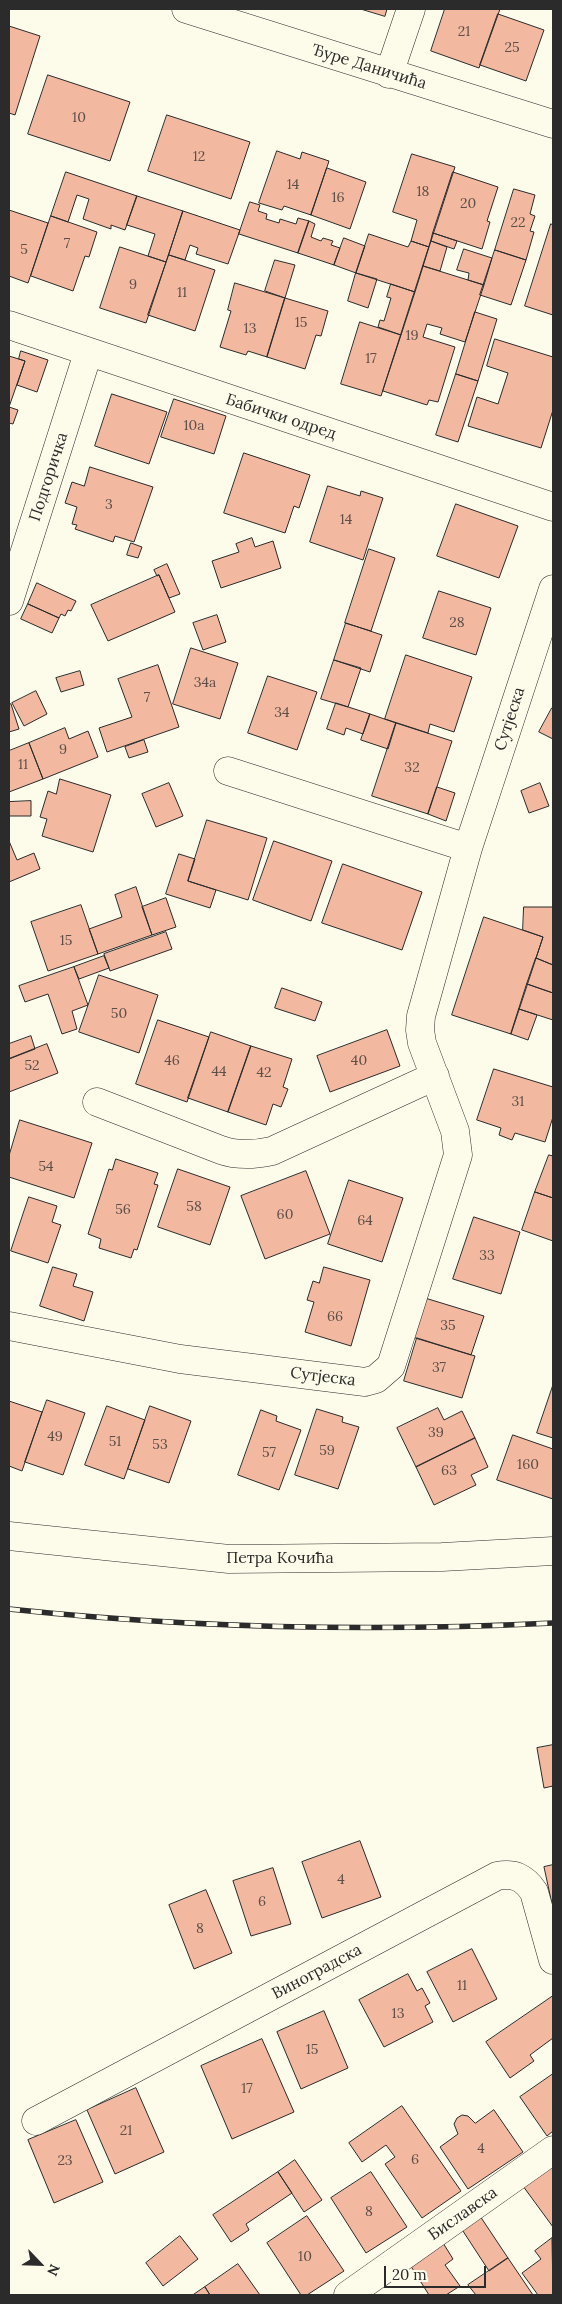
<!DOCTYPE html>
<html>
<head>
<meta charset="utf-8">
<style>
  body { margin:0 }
  #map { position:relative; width:562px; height:2304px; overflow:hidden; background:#fdfbea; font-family:Lora,serif }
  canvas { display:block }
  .frame { position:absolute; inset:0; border:10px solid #2b2b2b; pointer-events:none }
  .north { position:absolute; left:15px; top:2239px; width:50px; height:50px; -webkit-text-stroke:4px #fdfbea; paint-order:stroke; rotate:114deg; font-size:14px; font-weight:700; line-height:20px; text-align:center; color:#2b2b2b }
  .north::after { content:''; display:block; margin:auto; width:18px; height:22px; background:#2b2b2b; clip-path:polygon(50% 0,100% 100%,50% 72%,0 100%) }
  .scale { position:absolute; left:384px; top:2266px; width:102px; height:22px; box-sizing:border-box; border:2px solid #2b2b2b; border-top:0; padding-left:6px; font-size:15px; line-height:18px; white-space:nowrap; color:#2b2b2b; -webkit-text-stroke:4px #fdfbea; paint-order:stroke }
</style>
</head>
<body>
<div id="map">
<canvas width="562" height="2304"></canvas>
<div class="frame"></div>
<div class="north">N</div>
<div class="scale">20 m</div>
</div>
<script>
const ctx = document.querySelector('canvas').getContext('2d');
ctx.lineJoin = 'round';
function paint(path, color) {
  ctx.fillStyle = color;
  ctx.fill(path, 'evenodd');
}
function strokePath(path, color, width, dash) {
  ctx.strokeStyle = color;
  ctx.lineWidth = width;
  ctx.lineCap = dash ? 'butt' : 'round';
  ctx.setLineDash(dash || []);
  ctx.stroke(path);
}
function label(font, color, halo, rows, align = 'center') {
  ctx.font = font + ' Lora,serif';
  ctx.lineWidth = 4;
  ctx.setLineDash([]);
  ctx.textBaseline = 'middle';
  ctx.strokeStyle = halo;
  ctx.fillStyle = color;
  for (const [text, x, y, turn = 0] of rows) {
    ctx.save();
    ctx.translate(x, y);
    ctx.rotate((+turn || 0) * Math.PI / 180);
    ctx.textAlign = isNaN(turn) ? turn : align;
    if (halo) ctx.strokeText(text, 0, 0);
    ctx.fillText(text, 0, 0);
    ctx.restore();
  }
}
const building = new Path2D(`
  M361,9H387L385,16Z
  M445,9H500L479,68L431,51Z
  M498,14L544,30L526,81L480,65Z
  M9,26L40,36L15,115L9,113Z
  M48,75L130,102L110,161L28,134Z
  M167,115L250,142L231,199L148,171Z
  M277,151L300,159L302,152L329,161L311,215L284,206L282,210L259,203Z
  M412,154L455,167L429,247L411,241L417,220L393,212Z
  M327,168L366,182L350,229L311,215Z
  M66,172L137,196L125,230L111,225V229L83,219L89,199L77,195L68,222L51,216Z
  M453,172L498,187L487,221L490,222L482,249L433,233Z
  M514,189L535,195L530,214L535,216L530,231L534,232L526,260L495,250Z
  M137,196L183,211L166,262L148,256L155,234L127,225Z
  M250,202L260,205L258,211L267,214L266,219L279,223L280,219L296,224L298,218L309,221L298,253L239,234Z
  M9,210L48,223L28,283L9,276Z
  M183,211L240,230L228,264L196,254L198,248L190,245L185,260L169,255Z
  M51,216L97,232L89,257L85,256L73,291L31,276Z
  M309,221L315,224L311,237L321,241L323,238L333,241L331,245L340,248L334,265L298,253Z
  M551,224L553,225V315L525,306Z
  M433,233L457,241L454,249L431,241Z
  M369,234L408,247L411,241L429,247L415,292L356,273Z
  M344,238L365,246L356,273L334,265Z
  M431,241L447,247L440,271L423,266Z
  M120,247L166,262L146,323L100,308Z
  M464,249L492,258L484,285L468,280L469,273L457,270Z
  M495,250L526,260L511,305L480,295Z
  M169,255L215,270L195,331L148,315Z
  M275,260L295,265L285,298L265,291Z
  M423,266L484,285L465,342L440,334L442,328L427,324L423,337L455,347L438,402L429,400L427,405L383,391Z
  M356,273L377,279L368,308L348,301Z
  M235,283L285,298L267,357L248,351L246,355L220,347L231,311L228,310Z
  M391,284L415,292L401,335L378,327L380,320L384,321L391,298L387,297Z
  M285,298L328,311L321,336L316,335L305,369L267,357Z
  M475,312L497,319L478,381L456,374Z
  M360,322L401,335L381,396L341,384Z
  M495,339L553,357V410L541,448L468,426L477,397L498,404L508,373L487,366Z
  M21,351L48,360L37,392L17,385L25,361L19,359Z
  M9,356L25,361L9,407Z
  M456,374L478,381L458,442L436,435Z
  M112,394L167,412L149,464L95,446Z
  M174,399L226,416L214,454L161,437Z
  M9,407L18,410L13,424L9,423Z
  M244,453L310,475L299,508L294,506L285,533L224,513Z
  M90,467L153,487L134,542L115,536L113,542L75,529L77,525L72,524L77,507L65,503L72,482L84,486Z
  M328,486L360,496L361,491L383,498L363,560L310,542Z
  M456,504L518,526L499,578L437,556Z
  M252,538L255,547L273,541L281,568L221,588L212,561L239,552L236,544Z
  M131,543L142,547L138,558L127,555Z
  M369,549L395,558L371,631L345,623Z
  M167,564L180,594L169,598L159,575L157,576L154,570Z
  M159,575L175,612L108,641L91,605Z
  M37,583L76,601L71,611L68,610L65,616L61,614L59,618L28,604Z
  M439,591L491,608L476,655L423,638Z
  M28,604L59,618L52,633L21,619Z
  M217,615L226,642L203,650L193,623Z
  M346,623L382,635L370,672L334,660Z
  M191,648L238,663L220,719L173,704Z
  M406,655L472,677L454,732L430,724L428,733L385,719Z
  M334,660L361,668L348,707L321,699Z
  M158,665L179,727L107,752L99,728L132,717L118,679Z
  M80,671L84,685L61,692L56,678Z
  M268,676L317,692L297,750L248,733Z
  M36,691L47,714L24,726L12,703Z
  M336,703L370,714L363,734L346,728L344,735L327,729Z
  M11,704L19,729L9,732V705Z
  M552,708H553V739L539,732Z
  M370,714L396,723L388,749L361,740Z
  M396,723L452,741L428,814L372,796Z
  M65,728L69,739L88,731L98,757L43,779L29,743Z
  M144,740L148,752L129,758L125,747Z
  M29,743L43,779L9,792V751Z
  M60,779L111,795L93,852L42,836L47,819L40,817L48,791L56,794Z
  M169,783L183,816L156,827L142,794Z
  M540,783L549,806L529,813L521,791Z
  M437,787L455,793L446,821L428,814Z
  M31,801V816H9V802Z
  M207,820L267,838L248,900L188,881Z
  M9,841L17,860L34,853L40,869L9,882Z
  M274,841L332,861L311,921L253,900Z
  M179,854L195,859L188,881L216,890L210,908L166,894Z
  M343,864L422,892L402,950L322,923Z
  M136,887L152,935L98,954L89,929L122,917L115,895Z
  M166,898L176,927L152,935L142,907Z
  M81,905L98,954L48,971L31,922Z
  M524,907H553V965L536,958L543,937L523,930Z
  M484,917L543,937L511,1034L452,1015Z
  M166,932L172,949L110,971L104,954Z
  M104,956L109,968L79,979L74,967Z
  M536,958L553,965V993L527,984Z
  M74,967L88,1005L72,1011L77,1029L62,1034L48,994L25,1002L19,986Z
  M99,975L158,995L139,1053L79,1032Z
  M527,984L553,993V1020L519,1009Z
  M282,988L322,1002L315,1021L275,1008Z
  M519,1009L537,1015L528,1040L511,1034Z
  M158,1020L209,1037L187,1102L136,1084Z
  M387,1030L400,1066L330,1092L317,1056Z
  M211,1032L251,1046L228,1112L188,1098Z
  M31,1036L35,1049L9,1059V1044Z
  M47,1044L58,1073L9,1092V1059Z
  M251,1046L292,1059L283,1087L288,1089L281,1107L273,1104L266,1125L228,1112Z
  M494,1069L553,1087V1117L545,1142L515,1133L512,1140L499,1135L501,1128L477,1120Z
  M20,1120L92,1143L74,1198L9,1177V1156Z
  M549,1155L553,1156V1198L535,1192Z
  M116,1159L158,1173L154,1184L158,1185L137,1250L134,1249L131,1258L99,1248L101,1239L88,1234L109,1169L112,1170Z
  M178,1169L230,1187L210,1245L158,1227Z
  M306,1171L330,1234L265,1259L241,1196Z
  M349,1180L403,1198L382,1262L328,1244Z
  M535,1192L553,1198V1241L522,1230Z
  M29,1197L57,1206L52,1222L61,1225L48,1263L11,1251Z
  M474,1217L520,1232L501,1294L453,1279Z
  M53,1267L77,1274L73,1286L93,1292L84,1321L40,1306Z
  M324,1267L370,1280L351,1346L305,1332L314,1302L307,1300L313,1281L319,1283Z
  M425,1298L484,1316L471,1355L412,1337Z
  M417,1338L475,1356L462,1398L404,1381Z
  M553,1385V1438L537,1433Z
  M47,1400L85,1413L63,1475L25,1462Z
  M9,1401L42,1412L22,1471L9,1466Z
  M107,1406L145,1420L124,1479L85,1465Z
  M150,1406L191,1421L169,1483L128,1469Z
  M438,1408L444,1420L462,1411L475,1438L416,1467L397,1428Z
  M317,1409L343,1417L342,1422L359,1427L338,1489L295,1475Z
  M261,1410L277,1416L276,1421L301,1430L279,1490L238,1475Z
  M513,1435L553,1449V1499L497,1480Z
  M475,1438L488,1467L471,1475L476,1485L434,1505L416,1467Z
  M553,1745V1786L544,1788L537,1748Z
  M360,1841L381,1897L322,1918L302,1862Z
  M553,1865V1903L552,1904L544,1867Z
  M273,1868L291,1924L251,1936L233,1881Z
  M206,1890L232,1953L194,1969L169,1905Z
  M472,1949L497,1999L453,2022L427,1972Z
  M408,1974L417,1991L422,1988L430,2003L425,2006L433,2022L384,2047L359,2000Z
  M553,1996V2038L530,2055L534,2061L510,2078L486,2042Z
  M324,2011L348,2068L301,2089L277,2032Z
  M262,2039L294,2112L232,2139L201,2066Z
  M553,2074V2131L547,2136L520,2097Z
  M136,2088L164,2152L115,2174L87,2110Z
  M402,2106L461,2191L422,2218L385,2164L395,2157L386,2145L362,2162L349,2143Z
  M494,2110L523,2152L468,2189L440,2147L458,2134L454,2124L457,2118L462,2115L468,2116L475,2123Z
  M76,2120L103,2182L54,2203L28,2140Z
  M553,2158V2227L520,2182Z
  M295,2160L322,2200L304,2212L278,2172Z
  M278,2172L292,2193L246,2224L249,2230L231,2242L213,2215Z
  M371,2172L407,2227L366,2253L331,2198Z
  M478,2213L508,2258L489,2271L459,2225Z
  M307,2216L344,2271L307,2295H301L267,2243Z
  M180,2236L198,2259L163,2286L146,2263Z
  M440,2238L453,2259L445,2265L460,2286L446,2295H429L407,2260Z
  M552,2238L553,2295H538L522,2273L541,2259L535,2251Z
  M508,2258L533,2295H476L468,2285Z
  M238,2264L260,2295H210L205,2287Z
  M205,2287L210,2295H193Z`);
paint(building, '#f2b8a0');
strokePath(building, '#2b2b2b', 1);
const minor = new Path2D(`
  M186,9L553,124
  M389,74L411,9
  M9,325L553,507
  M9,601L88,353
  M228,771L468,848
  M97,1102L221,1150C238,1156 254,1155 272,1151L435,1076
  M9,1326L180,1359L365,1382L376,1379L391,1366L458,1155L455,1131L422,1043L420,1030L421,1016L468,848L553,589
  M9,1536L229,1559L442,1557L553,1551
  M36,2121L497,1876C514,1873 524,1877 534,1892L553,1960
  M348,2295L553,2150`);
strokePath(minor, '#2b2b2b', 29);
strokePath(minor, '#fdfbea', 28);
const rail = new Path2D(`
  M9,1609C189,1628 372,1632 553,1623`);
strokePath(rail, '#2b2b2b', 5.5);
strokePath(rail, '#fdfbea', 4, [11]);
label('14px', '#5d4e48', null, [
  ["21",464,32],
  ["25",512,48],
  ["10",79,118],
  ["12",199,157],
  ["14",293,185],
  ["18",423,192],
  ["16",338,198],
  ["20",468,204],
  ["22",518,223],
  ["7",67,244],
  ["5",24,250],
  ["9",133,285],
  ["11",182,293],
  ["15",301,323],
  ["13",250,329],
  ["19",412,336],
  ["17",371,359],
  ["10a",194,426],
  ["3",109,505],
  ["14",346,520],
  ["28",457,623],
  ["34a",205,683],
  ["7",147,698],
  ["34",282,713],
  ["9",63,750],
  ["11",23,765],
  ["32",412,768],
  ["15",66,941],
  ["50",119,1014],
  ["46",172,1061],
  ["40",359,1061],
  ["52",32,1066],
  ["44",219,1072],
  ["42",264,1073],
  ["31",518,1102],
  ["54",46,1167],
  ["58",194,1207],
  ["56",123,1210],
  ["60",285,1215],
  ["64",365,1221],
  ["33",487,1256],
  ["66",335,1317],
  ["35",448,1326],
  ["37",439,1368],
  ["39",436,1433],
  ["49",55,1437],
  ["51",115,1442],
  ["53",160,1445],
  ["59",327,1451],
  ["57",269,1453],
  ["160",528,1465],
  ["63",449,1471],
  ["4",341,1880],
  ["6",262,1902],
  ["8",200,1929],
  ["11",462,1986],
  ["13",398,2014],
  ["15",312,2050],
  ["17",247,2089],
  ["21",126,2131],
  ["4",481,2149],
  ["6",415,2160],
  ["23",65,2161],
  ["8",369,2212],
  ["10",305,2257]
]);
label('16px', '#2b2b2b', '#fdfbea', [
  ["Ђуре Даничића",369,67,17],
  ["Бабички одред",281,417,18],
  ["Подгоричка",49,477,-72],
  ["Сутјеска",510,719,-72],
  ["Сутјеска",323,1377,7],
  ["Петра Кочића",280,1558],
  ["Виноградска",317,1972,-28],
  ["Биславска",463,2214,-35]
]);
</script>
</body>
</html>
